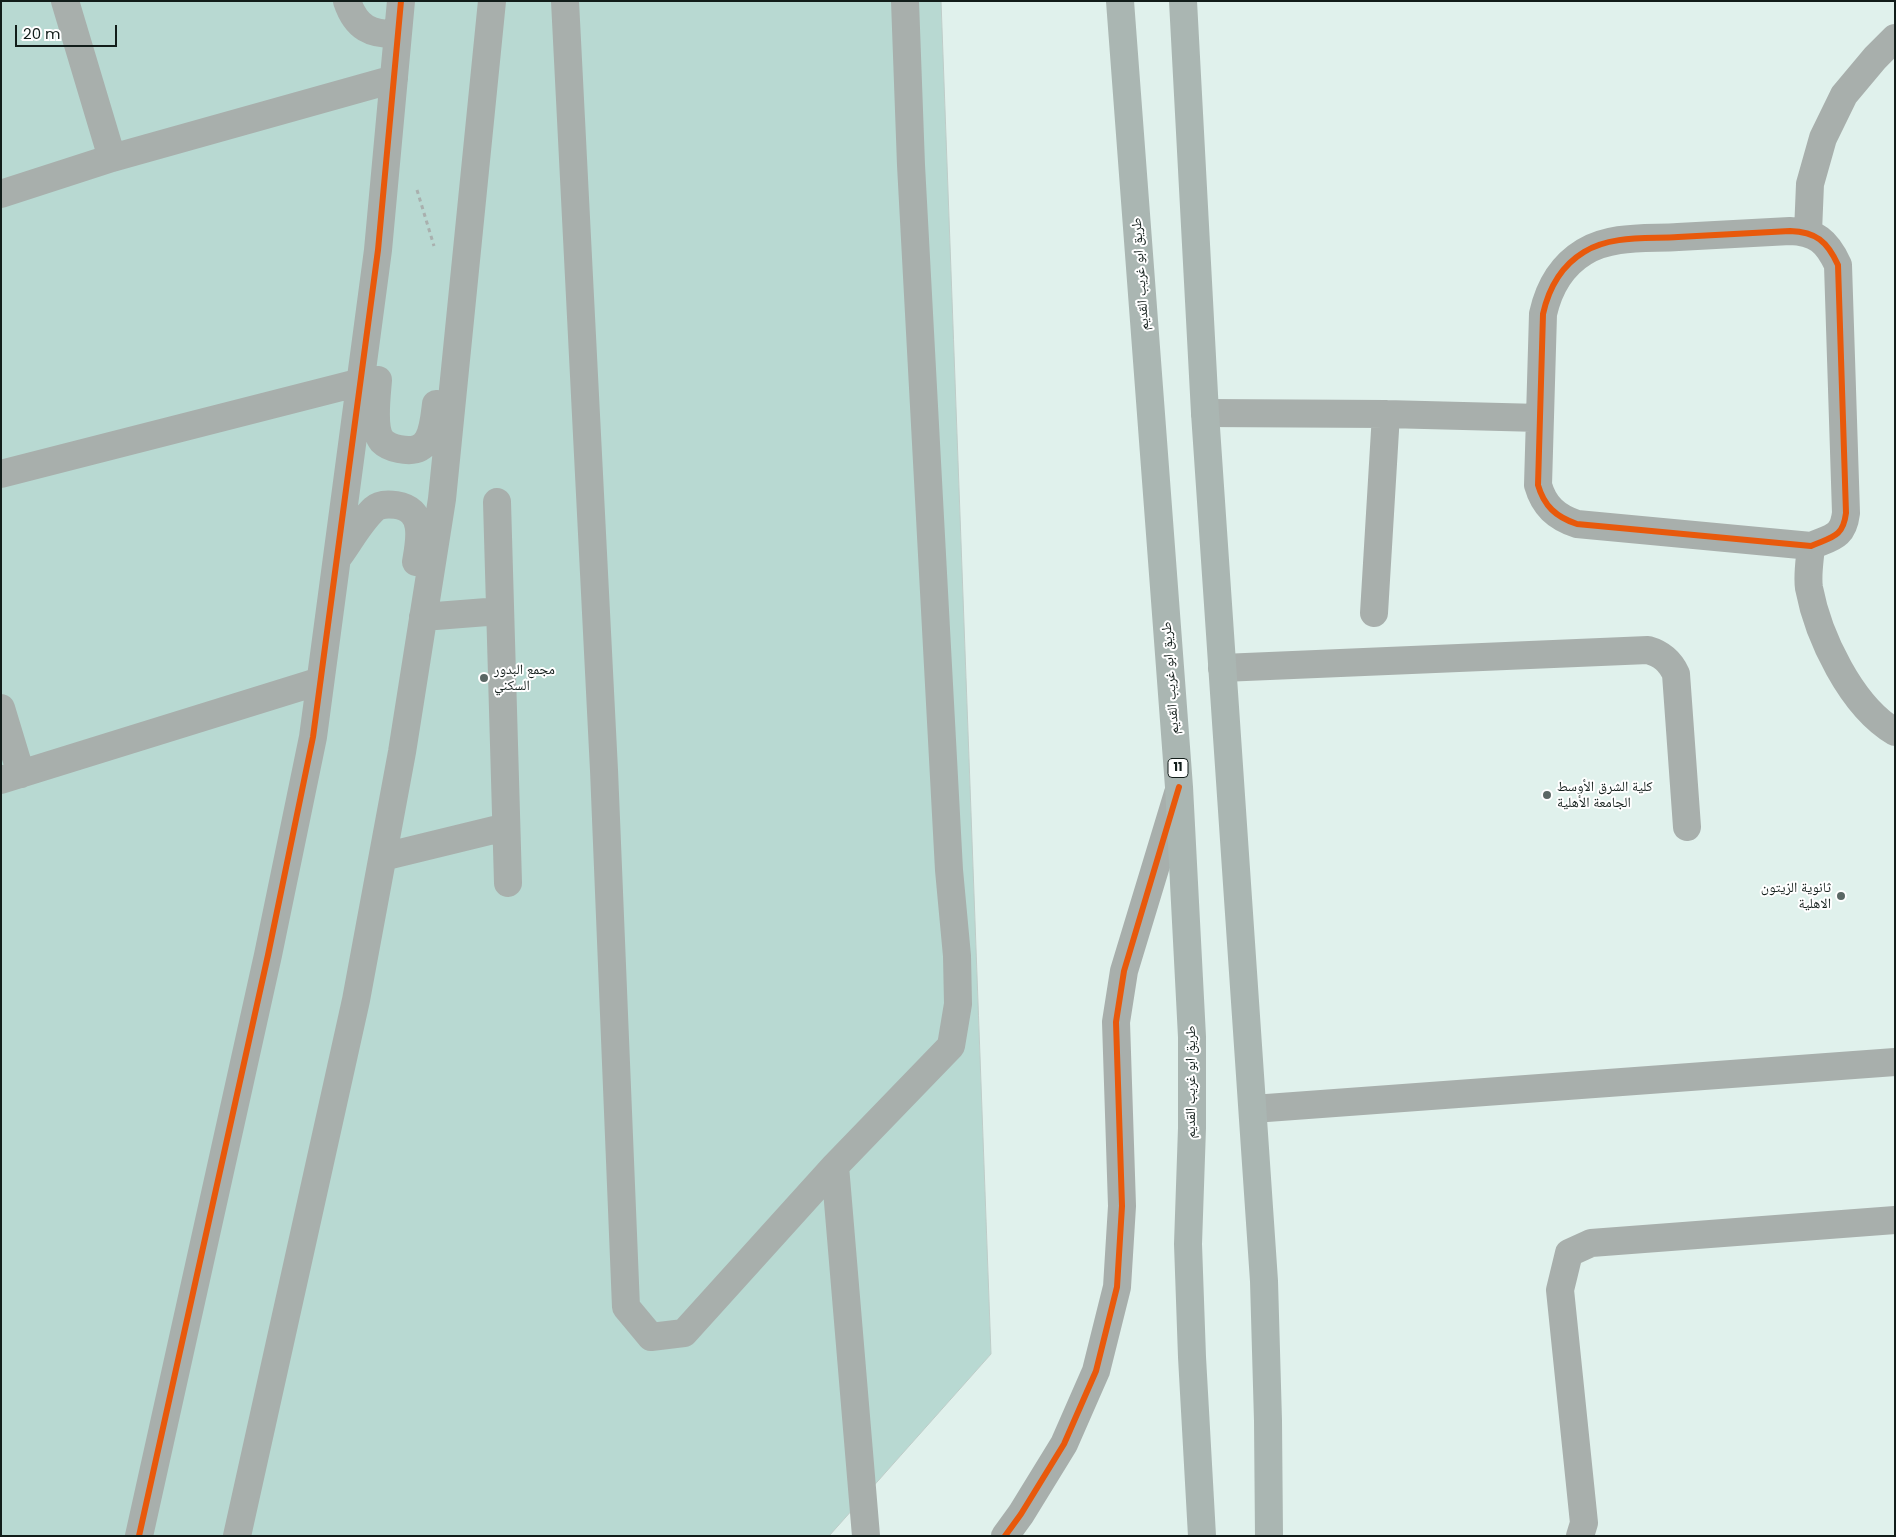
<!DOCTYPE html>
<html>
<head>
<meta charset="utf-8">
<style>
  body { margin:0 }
  #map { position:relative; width:1896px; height:1537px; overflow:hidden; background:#e0f1ec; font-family:Poppins,sans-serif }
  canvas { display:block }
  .frame { position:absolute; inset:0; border:2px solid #121d1a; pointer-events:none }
  .scale { position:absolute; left:15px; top:25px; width:102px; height:22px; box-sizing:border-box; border:2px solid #121d1a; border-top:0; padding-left:6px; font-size:15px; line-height:18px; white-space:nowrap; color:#121d1a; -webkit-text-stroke:4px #fff; paint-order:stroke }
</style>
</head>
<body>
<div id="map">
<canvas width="1896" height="1537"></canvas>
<div class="frame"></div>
<div class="scale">20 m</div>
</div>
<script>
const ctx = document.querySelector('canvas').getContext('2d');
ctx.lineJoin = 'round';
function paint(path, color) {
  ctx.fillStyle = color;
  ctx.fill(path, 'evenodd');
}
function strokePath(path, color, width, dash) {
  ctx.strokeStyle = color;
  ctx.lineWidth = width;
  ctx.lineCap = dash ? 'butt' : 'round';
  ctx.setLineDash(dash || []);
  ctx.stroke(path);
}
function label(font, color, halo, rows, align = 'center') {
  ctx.font = font + ' Poppins,"Noto Naskh Arabic",sans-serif';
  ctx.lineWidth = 4;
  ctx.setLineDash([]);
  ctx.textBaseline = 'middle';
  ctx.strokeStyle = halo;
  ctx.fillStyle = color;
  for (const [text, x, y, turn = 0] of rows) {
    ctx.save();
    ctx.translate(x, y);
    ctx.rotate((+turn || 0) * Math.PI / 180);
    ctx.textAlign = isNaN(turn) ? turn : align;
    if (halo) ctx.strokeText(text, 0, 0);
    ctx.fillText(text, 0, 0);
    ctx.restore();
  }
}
const building = new Path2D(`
  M1,1H941L991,1354L829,1536H1Z`);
paint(building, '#b8d9d2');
strokePath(building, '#beccc8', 1);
strokePath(new Path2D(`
  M417,190L434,246`), '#a9b0ae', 3, [4, 4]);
strokePath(new Path2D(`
  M65,1L112,158
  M347,1C356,28 371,35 398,34
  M565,1L604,770L626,1307L651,1337L684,1333L835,1166L951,1046L958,1004L957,956L949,870L911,165L905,1
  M1,194L112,158L394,79
  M1790,231C1816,232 1827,241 1838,265L1846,513C1843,538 1831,537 1811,546L1577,524C1556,517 1544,506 1538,485L1543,314C1549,287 1561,266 1584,252C1611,235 1648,239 1678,237C1715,235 1752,233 1790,231Z
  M1808,232L1810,184L1823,138L1844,95L1875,58L1895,38
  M378,380C377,394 372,429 382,441C386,445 394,448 399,449C432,456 433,428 436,404
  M1205,413L1386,414L1540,418
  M1,474L361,382
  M497,502L508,883
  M1811,546C1810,559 1807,575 1809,588C1818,636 1851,706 1895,732
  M339,556C350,541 360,522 374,509C379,504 389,504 396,505C426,510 420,539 416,562
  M1374,613L1386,414
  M423,617L500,611
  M1222,668L1648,650C1662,654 1670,661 1676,674L1687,827
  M1,708L21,774
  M1,780L320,681
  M383,857L506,827
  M1253,1109L1895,1062
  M835,1166L866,1536
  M139,1536L268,955L313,737L378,250L401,1
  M237,1536L356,1000L402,752L442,499L492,1
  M1005,1536L1021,1514L1064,1444L1096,1371L1117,1287L1122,1206L1116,1022L1124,971L1178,793
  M1580,1536L1584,1523L1560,1290L1569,1253L1591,1243L1895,1220`), '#a8afac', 28);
strokePath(new Path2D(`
  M1120,1L1179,787L1192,1037V1128L1188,1244L1192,1357L1202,1536
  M1183,1L1205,413L1264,1281L1268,1421L1269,1536`), '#aab6b2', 28);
strokePath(new Path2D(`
  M1790,231C1816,232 1827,241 1838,265L1846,513C1843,538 1831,537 1811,546L1577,524C1556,517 1544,506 1538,485L1543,314C1549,287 1561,266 1584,252C1611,235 1648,239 1678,237C1715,235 1752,233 1790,231Z
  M139,1536L268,955L313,737L378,250L401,1
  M1005,1536L1021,1514L1064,1444L1096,1371L1117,1287L1122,1206L1116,1022L1124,971L1179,787`), '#e8590c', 6);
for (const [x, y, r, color] of [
  [484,678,5,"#5a6764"],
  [1547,795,5,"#5a6764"],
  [1841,896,5,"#5a6764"]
]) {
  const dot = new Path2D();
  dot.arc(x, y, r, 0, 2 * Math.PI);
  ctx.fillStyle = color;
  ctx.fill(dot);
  strokePath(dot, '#fff', 2);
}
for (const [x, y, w] of [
  [1178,768,20]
]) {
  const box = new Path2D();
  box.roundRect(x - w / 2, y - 9.5, w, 19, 4);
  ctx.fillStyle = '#fff';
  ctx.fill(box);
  strokePath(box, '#121d1a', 1);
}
label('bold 12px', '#121d1a', null, [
  ["11",1178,768]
]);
label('14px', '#121d1a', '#fff', [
  ["طريق ابو غريب القديم",1141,274,-94],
  ["طريق ابو غريب القديم",1171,678,-94],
  ["طريق ابو غريب القديم",1191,1082,-90]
]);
label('14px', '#121d1a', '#fff', [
  ["مجمع البدور",494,670],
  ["السكني",494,686],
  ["كلية الشرق الأوسط",1557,787],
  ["الجامعة الأهلية",1557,803],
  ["ثانوية الزيتون",1831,888,"right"],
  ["الاهلية",1831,904,"right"]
], 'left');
</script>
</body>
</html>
